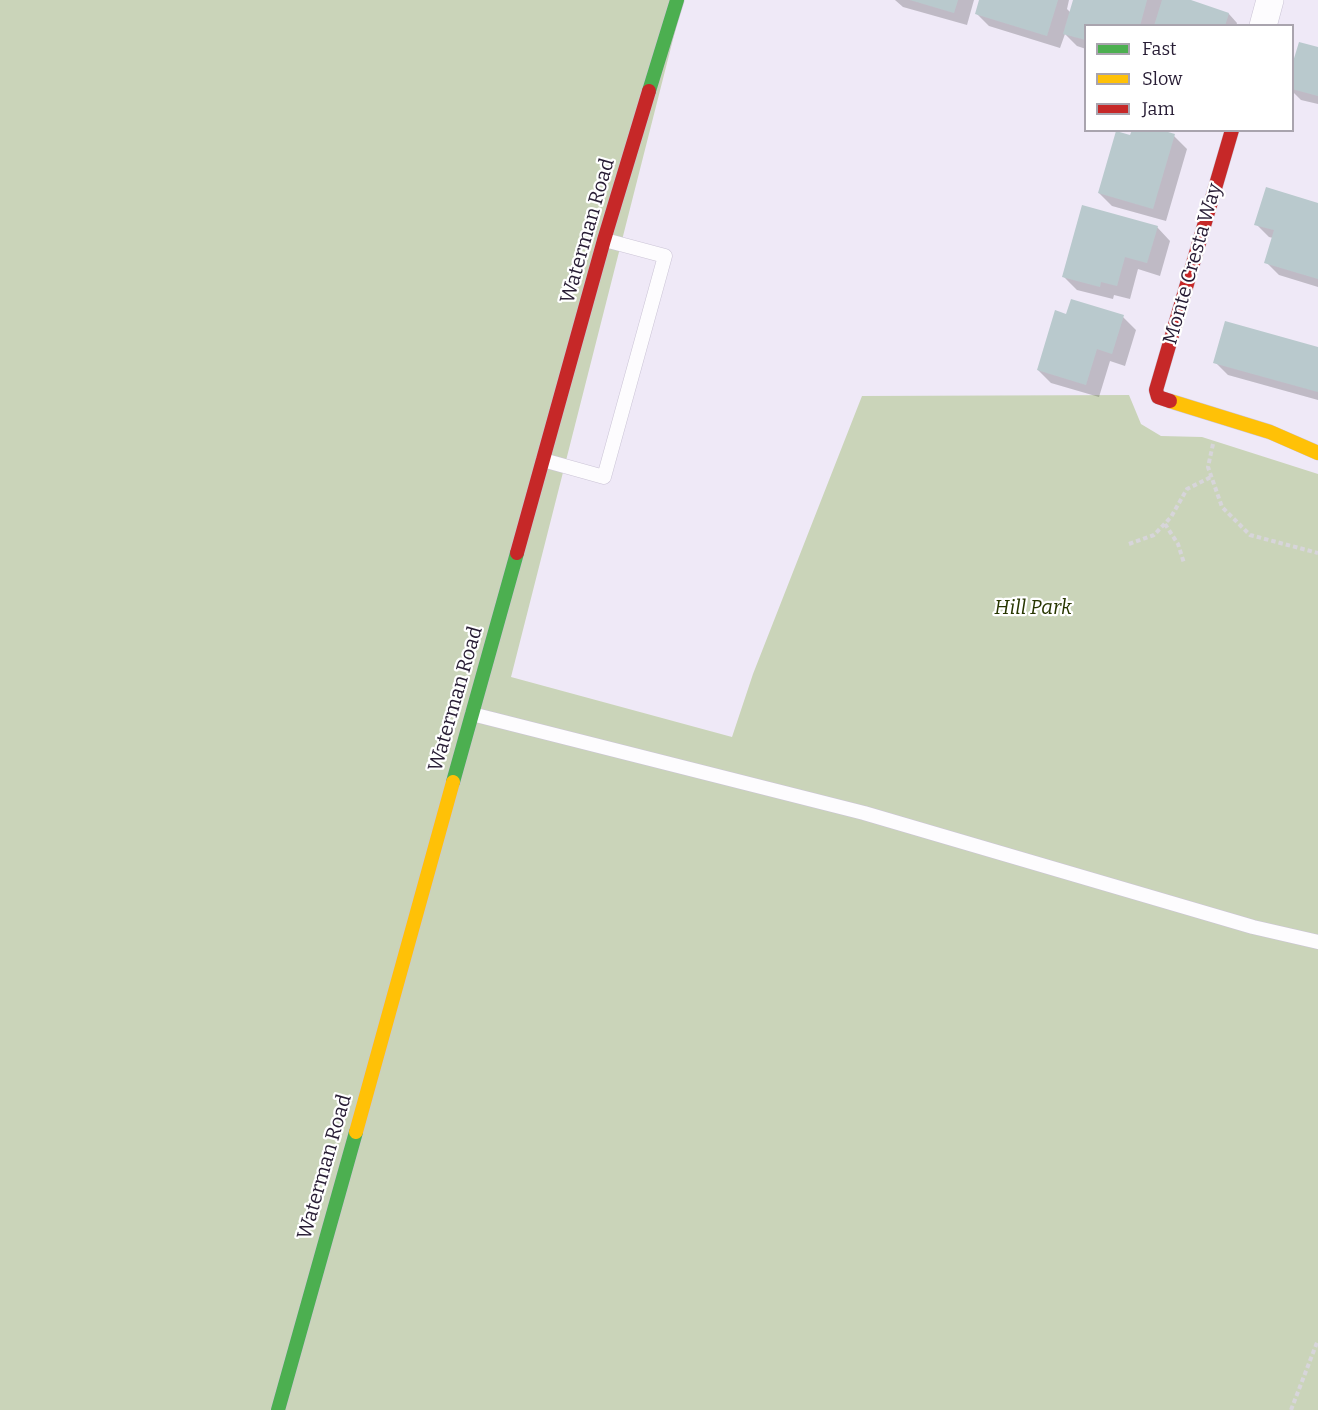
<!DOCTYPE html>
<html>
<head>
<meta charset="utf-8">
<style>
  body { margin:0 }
  #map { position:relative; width:1318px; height:1410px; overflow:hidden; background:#efe9f7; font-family:Bitter,serif }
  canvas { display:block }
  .legend { position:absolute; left:1084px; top:24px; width:210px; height:108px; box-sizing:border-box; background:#fff; border:2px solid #a9a4ae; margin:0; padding:8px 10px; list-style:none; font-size:18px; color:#271c34 }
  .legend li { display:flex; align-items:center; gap:12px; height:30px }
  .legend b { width:30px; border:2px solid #a9a4ae }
</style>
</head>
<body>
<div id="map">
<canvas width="1318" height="1410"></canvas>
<ul class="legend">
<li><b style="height:8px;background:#4caf50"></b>Fast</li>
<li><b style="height:8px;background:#ffc107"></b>Slow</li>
<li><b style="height:8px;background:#c62828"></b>Jam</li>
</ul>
</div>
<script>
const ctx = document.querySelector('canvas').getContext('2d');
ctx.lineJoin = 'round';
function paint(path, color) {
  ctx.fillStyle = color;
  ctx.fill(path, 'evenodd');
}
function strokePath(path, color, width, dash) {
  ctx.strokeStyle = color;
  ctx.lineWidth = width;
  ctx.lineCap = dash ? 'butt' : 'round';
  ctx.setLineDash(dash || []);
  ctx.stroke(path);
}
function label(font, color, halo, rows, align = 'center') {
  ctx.font = font + ' Bitter,serif';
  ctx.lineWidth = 4.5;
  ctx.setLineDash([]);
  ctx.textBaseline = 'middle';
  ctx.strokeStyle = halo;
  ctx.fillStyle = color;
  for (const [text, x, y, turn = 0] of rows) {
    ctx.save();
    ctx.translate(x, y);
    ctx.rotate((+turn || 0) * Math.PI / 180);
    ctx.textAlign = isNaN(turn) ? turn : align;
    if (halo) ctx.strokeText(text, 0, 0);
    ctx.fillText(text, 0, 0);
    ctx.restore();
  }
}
paint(new Path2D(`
  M0,0H683L511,677L732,737L753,674L862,396L1129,395L1141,424L1161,436L1202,437L1318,474V1410H0Z`), '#cad4b9');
paint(new Path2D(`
  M895,0H974L967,25L903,7Z
  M980,0H1069L1067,9L1071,13L1074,0H1186L1229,14L1237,23L1236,26H1086V49L1077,46L1065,34L1060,48L989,26L976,13Z
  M1318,48V104L1301,100L1292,91V71Z
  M1174,136L1187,149L1166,221L1112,206L1099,193L1131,137Z
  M1318,204V287L1279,275L1266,262L1273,238L1269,237L1256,224Z
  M1157,227L1170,241L1160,276L1138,269L1130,299L1114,295L1113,299L1077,290L1064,277Z
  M1067,316L1123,317L1136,330L1125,366L1110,361L1099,397L1051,383L1038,370Z
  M1318,348V400L1228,375L1215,362Z`), '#0003');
paint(new Path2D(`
  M910,0H958L954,13Z
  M979,0H1058L1047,36L975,14Z
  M1073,0H1147L1140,26H1086V40L1063,34Z
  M1162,0H1191L1229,13L1225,26H1154Z
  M1299,42L1318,47V96L1292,89V65Z
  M1132,130H1161L1175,134L1153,209L1098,193L1116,131L1130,135Z
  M1266,187L1318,203V279L1264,263L1274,230L1254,225Z
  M1082,205L1158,226L1147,263L1125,257L1117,286L1101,282L1100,287L1062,277Z
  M1071,299L1124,315L1112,354L1097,349L1086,385L1037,370L1055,310L1066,314Z
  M1225,321L1318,347V392L1213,363Z`), '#b9c9cd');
const lane = new Path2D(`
  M543,460L604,477L665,256L605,240
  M472,714L864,813L1253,927L1318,942`);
const street = new Path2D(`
  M1263,26L1270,0`);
const fast = new Path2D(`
  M649,91L677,0
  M453,782L517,553
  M278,1410L356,1132`);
const slow = new Path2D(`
  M1170,401L1270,432L1318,453
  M356,1132L453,782`);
const jam = new Path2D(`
  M1170,401L1158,397L1156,390L1232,130
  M517,553L604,240L649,91`);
strokePath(lane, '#cbc4d6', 15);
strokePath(street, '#cbc4d6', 28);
strokePath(fast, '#cbc4d6', 15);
strokePath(slow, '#cbc4d6', 15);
strokePath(jam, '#cbc4d6', 15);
strokePath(new Path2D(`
  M1213,444L1208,467L1222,507L1250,535L1318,553
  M1165,524L1178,544L1184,563
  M1129,544L1154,535L1171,517L1187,489L1211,477
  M1291,1410L1318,1340`), '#d7d5da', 4, [4.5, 3]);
strokePath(lane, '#fdfcfe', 14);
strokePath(street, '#fdfcfe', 27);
strokePath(fast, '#4caf50', 14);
strokePath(slow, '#ffc107', 14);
strokePath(jam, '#c62828', 14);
label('20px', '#271c34', '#fff', [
  ["Waterman Road",588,231,-74],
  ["Monte Cresta Way",1193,264,-74],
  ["Waterman Road",456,699,-74],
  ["Waterman Road",325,1167,-74]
]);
label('italic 20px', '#273600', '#fff', [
  ["Hill Park",1033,608]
]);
</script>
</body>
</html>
